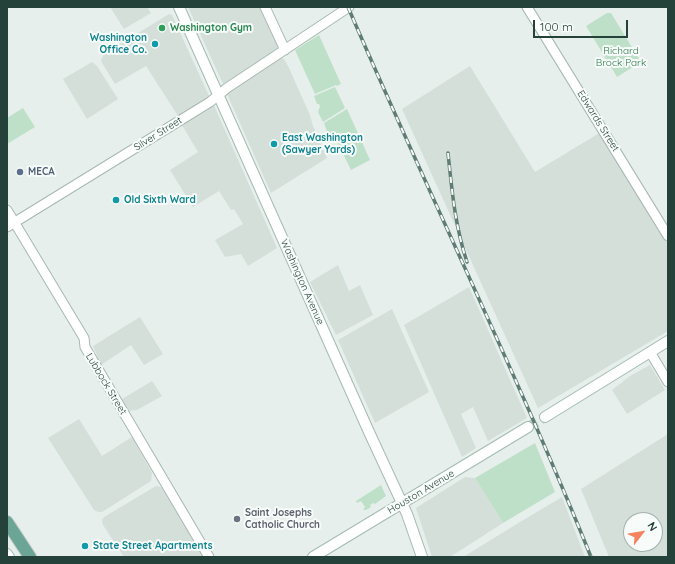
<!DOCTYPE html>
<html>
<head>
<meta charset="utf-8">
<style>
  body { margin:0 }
  #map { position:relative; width:675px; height:564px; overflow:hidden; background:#e6efeb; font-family:Quicksand,sans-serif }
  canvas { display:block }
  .frame { position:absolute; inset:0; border:8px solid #24423a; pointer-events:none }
  .north { position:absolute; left:623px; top:512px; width:40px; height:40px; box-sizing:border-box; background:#f7fbf9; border:1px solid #a3b1ad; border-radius:50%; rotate:59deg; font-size:11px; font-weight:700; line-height:16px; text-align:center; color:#24423a }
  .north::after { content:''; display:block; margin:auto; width:14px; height:18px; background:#f4845f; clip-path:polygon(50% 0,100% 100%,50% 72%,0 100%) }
  .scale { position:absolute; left:533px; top:20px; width:95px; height:18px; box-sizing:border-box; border:2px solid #24423a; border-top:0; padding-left:5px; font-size:12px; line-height:14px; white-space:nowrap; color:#24423a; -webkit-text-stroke:3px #f7fbf9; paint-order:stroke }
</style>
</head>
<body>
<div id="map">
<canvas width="675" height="564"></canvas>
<div class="frame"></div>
<div class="north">N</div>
<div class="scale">100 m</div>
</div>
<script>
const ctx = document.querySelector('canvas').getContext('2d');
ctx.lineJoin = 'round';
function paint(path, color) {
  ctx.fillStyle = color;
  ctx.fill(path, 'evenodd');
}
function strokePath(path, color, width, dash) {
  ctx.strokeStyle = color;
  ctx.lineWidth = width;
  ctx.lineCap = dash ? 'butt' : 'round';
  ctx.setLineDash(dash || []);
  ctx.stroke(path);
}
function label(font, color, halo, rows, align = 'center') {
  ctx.font = font + ' Quicksand,sans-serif';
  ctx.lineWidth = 4;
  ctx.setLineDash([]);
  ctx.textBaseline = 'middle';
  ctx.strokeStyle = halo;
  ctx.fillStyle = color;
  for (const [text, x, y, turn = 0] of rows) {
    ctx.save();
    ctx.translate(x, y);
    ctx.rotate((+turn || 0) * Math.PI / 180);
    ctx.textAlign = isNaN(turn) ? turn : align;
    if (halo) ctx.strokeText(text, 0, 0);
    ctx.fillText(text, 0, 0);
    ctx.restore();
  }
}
paint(new Path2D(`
  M110,7H147L151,13L124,29Z
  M188,7H260L279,49L223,84Z
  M169,14L172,15L209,96L207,99L178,116L146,66L115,84L102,63L101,60L104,54Z
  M280,58L284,59L289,68L310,115L313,126L327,158L271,193L227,94V92Z
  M92,62L97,66L118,99L87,119L63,79Z
  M470,66L535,172L601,132L668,239V331L538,408L402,109Z
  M213,103L277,248L248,266L241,254L225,257L215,240L243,224L234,209L231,210L219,191L193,207L170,170L198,152L182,125L208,110Z
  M338,265L349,291L360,285L373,315L336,335L310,282Z
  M469,287L527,418L488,441L473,407L461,414L476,448L462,457L404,325Z
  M392,309L429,392L375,423L338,340Z
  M140,317L163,354L144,365L131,345L101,365L93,346Z
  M650,365L665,390L627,414L612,390L630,376Z
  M152,381L162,396L137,410L129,411L122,399Z
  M79,419L102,456L132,437L152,473L151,481L102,512H98L94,510L48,438Z
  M668,434V557H609L581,489ZM631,520H655V544H631Z
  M465,477L475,478L503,523L450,557H432L416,508Z
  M156,486L161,487L204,557H124L103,525L102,520L104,517Z
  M562,497L585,557H463L520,522Z`), '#d4dfda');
paint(new Path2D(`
  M607,13H611L641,62L617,77L586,26Z
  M319,35L341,84L337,86L336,85L315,94L295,50Z
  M335,87L345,108L323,122L318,112L319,109L320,107L319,104H317L314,96Z
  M23,108L35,127L7,144V118Z
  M347,109L370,160L351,170L334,135L329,137L324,123Z
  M535,443L555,492L503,523L475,478Z
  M381,485L386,496L375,504L373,503L370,505L371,507L366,510H363L365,507L361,501L357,503L356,501Z`), '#bfe0c8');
strokePath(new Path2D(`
  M528,427L545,417`), '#bfccc8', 10, [10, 5]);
const tertiary = new Path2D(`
  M265,7L285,50
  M527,7L668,236
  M7,210L84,338L85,347L209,557
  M7,227L210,102L227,88L349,7
  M650,352L668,382`);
const secondary = new Path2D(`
  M179,7L369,432L407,514L422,557
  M545,417L668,341
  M7,554L9,557
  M313,557L528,427`);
const primary = new Path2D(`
  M7,522L30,557`);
strokePath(tertiary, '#a8b8b2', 11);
strokePath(secondary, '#a4bbb3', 12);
strokePath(primary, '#c2cac8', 14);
strokePath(tertiary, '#fff', 9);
strokePath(secondary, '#fff', 10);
strokePath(primary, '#6aa596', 12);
const rail = new Path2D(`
  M348,7C427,191 516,371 591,557
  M448,153C452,191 455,226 467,262`);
strokePath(rail, '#5f7d75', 3.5);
strokePath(rail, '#f7fbf9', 2, [6]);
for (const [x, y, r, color] of [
  [162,28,4,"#2e9e5b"],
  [155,44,4,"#0f9aa8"],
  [274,144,4,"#0f9aa8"],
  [20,172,4,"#5c6f8a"],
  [116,200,4,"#0f9aa8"],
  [237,519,4,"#6b7280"],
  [85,546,4,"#0f9aa8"]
]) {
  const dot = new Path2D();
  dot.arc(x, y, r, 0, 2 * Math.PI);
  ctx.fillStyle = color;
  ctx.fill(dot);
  strokePath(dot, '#f7fbf9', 1.5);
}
label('bold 10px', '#27864d', '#f7fbf9', [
  ["Washington Gym",170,28]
], 'left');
label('bold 10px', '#0d838f', '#f7fbf9', [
  ["Washington",147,38,"right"],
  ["Office Co.",147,50,"right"],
  ["East Washington",282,138],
  ["(Sawyer Yards)",282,150],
  ["Old Sixth Ward",124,200],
  ["State Street Apartments",93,546]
], 'left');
label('10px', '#2d7a4b', '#f7fbf9', [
  ["Richard",621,51],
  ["Brock Park",621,63]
]);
label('10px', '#24423a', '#f7fbf9', [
  ["Edwards Street",598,121,58],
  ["Silver Street",158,134,-32],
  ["Washington Avenue",302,282,66],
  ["Lubbock Street",106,384,59],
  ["Houston Avenue",421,492,-31]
]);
label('bold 10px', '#4e5e75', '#f7fbf9', [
  ["MECA",28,172]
], 'left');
label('bold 10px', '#5b616d', '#f7fbf9', [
  ["Saint Josephs",245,513],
  ["Catholic Church",245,525]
], 'left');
</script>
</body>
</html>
